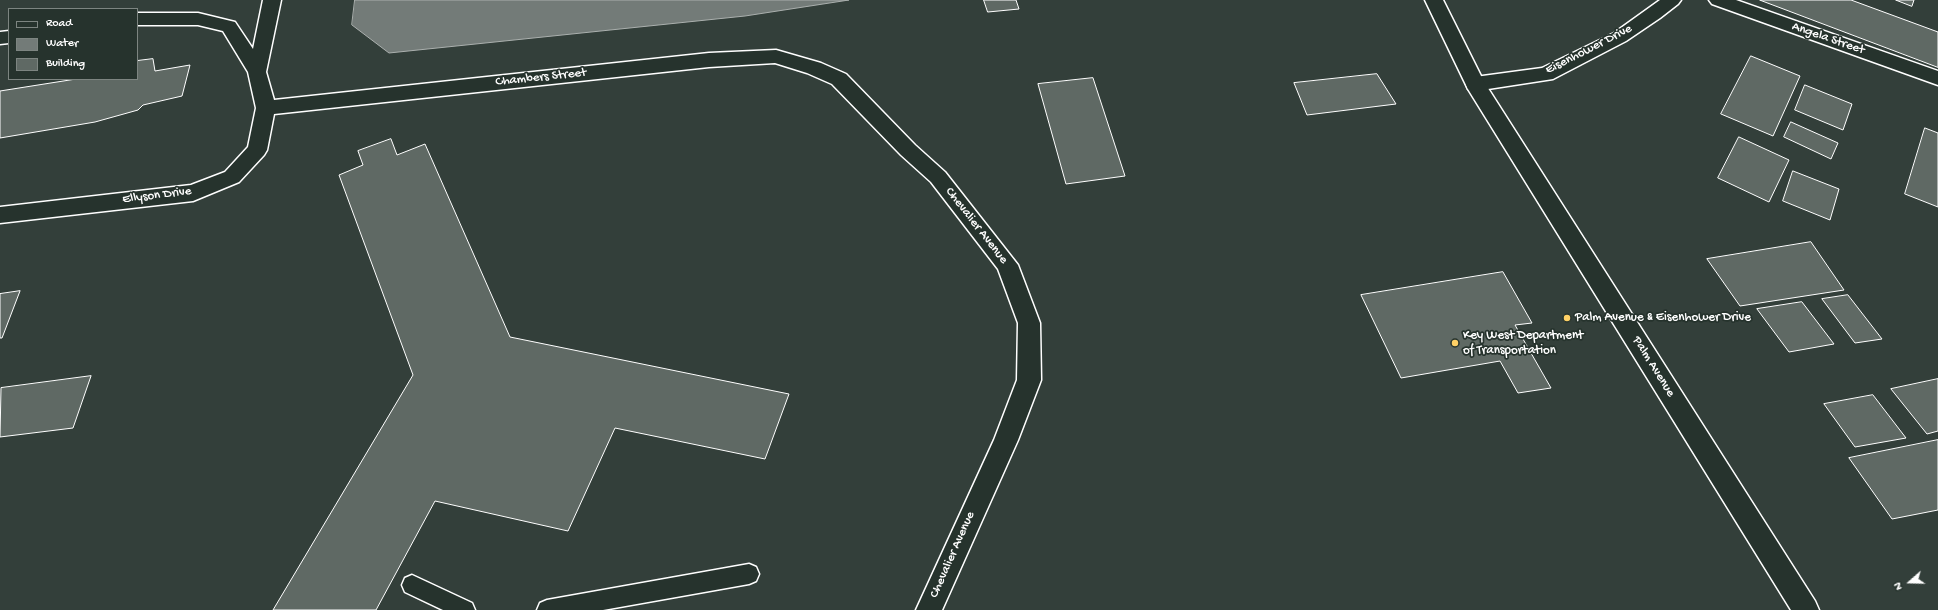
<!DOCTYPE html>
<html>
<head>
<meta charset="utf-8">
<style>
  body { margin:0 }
  #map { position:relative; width:1938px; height:610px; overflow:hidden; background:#333f3a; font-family:"Gochi Hand",sans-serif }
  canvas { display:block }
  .legend { position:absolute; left:8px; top:8px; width:130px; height:72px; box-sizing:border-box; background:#26332d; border:1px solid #7d8581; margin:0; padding:5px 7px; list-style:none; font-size:12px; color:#fff }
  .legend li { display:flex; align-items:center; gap:8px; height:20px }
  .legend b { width:20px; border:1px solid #7d8581 }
  .north { position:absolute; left:1890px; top:562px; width:40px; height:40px; -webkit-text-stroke:3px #26332d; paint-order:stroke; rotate:250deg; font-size:11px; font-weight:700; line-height:16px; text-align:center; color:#fff }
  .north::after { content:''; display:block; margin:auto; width:14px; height:18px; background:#fff; clip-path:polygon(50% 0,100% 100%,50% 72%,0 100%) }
</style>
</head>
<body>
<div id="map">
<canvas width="1938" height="610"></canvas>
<ul class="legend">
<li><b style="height:5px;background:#26332d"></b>Road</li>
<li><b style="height:11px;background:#737b78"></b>Water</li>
<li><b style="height:11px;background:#5f6964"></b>Building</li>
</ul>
<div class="north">N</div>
</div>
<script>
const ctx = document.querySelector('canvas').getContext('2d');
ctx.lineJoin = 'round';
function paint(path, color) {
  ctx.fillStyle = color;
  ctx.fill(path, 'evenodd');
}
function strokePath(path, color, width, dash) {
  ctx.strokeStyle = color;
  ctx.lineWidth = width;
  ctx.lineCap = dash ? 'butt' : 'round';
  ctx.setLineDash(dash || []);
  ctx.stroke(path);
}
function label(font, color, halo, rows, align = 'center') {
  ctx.font = font + ' "Gochi Hand",sans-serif';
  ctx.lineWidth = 3.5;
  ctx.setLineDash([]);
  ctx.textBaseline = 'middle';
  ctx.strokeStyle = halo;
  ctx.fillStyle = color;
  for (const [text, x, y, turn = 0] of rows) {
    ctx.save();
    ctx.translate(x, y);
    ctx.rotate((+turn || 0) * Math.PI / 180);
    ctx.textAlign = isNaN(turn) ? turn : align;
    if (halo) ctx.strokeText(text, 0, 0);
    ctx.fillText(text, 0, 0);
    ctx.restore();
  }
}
const water = new Path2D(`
  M355,0H849L745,16L389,53L352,25Z`);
paint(water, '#737b78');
strokePath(water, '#abb0ae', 1);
const building = new Path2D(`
  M984,0H1016L1019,9L988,12Z
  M1760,0H1851L1938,32V67Z
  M1896,0H1914L1912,6Z
  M1751,56L1800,76L1773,136L1721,114Z
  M153,59L155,71L190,65L182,96L143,105L138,110L95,122L0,138V91L76,79H137V61Z
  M1377,74L1396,104L1307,115L1294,83Z
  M1093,78L1125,176L1066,184L1038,84Z
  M1805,85L1852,104L1843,130L1795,110Z
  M1791,122L1838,143L1831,159L1784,137Z
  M1925,128L1938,133V207L1905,194Z
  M1739,137L1789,160L1769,202L1718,178Z
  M391,139L397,155L425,144L510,337L789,394L765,459L615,428L568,531L435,501L376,610H273L413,375L339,175L363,165L358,151Z
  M1793,171L1839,189L1830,220L1783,201Z
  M1811,242L1844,290L1740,306L1707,259Z
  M1503,272L1532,323L1515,325L1551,388L1518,393L1500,361L1401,378L1361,295Z
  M20,291L2,338H0V294Z
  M1848,295L1882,339L1855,343L1822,299Z
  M1802,302L1834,344L1789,352L1757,309Z
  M91,376L73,428L0,437L1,388Z
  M1938,379V431L1927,434L1891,389Z
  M1873,395L1906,438L1855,447L1824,404Z
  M1938,440V510L1892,519L1849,458Z`);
paint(building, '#5f6964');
strokePath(building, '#fff', 1);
const service = new Path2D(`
  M749,564L756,567L759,574L756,581L749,584L603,610H537L540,603L547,600Z
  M412,575L472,603L475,610H443L405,592L402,585L405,578Z`);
const minor = new Path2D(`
  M263,0H281L266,72L274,100L709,53L776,50L821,63L846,74L915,145L945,172L1018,265L1040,323L1041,380L1018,440L942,610H916L994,440L1017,380L1018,323L998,269L931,182L901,155L832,84L807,73L775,63L709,67L274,114L267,150L264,155L239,182L193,201L0,223V207L191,185L225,172L248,147L256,108L248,72L223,31L198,25H137V13H198L235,22L253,49Z
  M1709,0H1736L1938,71V85L1712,4Z
  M9,31V43L0,44V32Z`);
const tertiary = new Path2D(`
  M1660,0H1681L1678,4L1660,18L1626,41L1553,79L1475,91L1468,89L1466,84L1468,79L1475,77L1542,68L1614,33Z`);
const primary = new Path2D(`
  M1425,0H1443L1484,82L1815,601L1819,610H1791L1468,89Z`);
strokePath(service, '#fff', 3);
strokePath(minor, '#fff', 3);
strokePath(tertiary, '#fff', 3);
strokePath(primary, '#fff', 3);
paint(service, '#26332d');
paint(minor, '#26332d');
paint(tertiary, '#26332d');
paint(primary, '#26332d');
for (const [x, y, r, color] of [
  [1567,318,4,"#ffd166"],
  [1455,343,4,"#ffd166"]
]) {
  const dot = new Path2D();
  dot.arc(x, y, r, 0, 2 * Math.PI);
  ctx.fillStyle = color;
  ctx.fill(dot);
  strokePath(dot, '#26332d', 1.5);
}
label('13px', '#fff', '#26332d', [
  ["Angela Street",1828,39,19],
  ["Eisenhower Drive",1589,50,-27],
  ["Chambers Street",541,78,-6],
  ["Ellyson Drive",157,196,-7],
  ["Chevalier Avenue",976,226,52],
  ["Palm Avenue",1653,367,58],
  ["Chevalier Avenue",953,555,-66]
]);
label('13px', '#fff', '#26332d', [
  ["Palm Avenue & Eisenhower Drive",1575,318],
  ["Key West Department",1463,336],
  ["of Transportation",1463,351]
], 'left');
</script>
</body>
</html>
